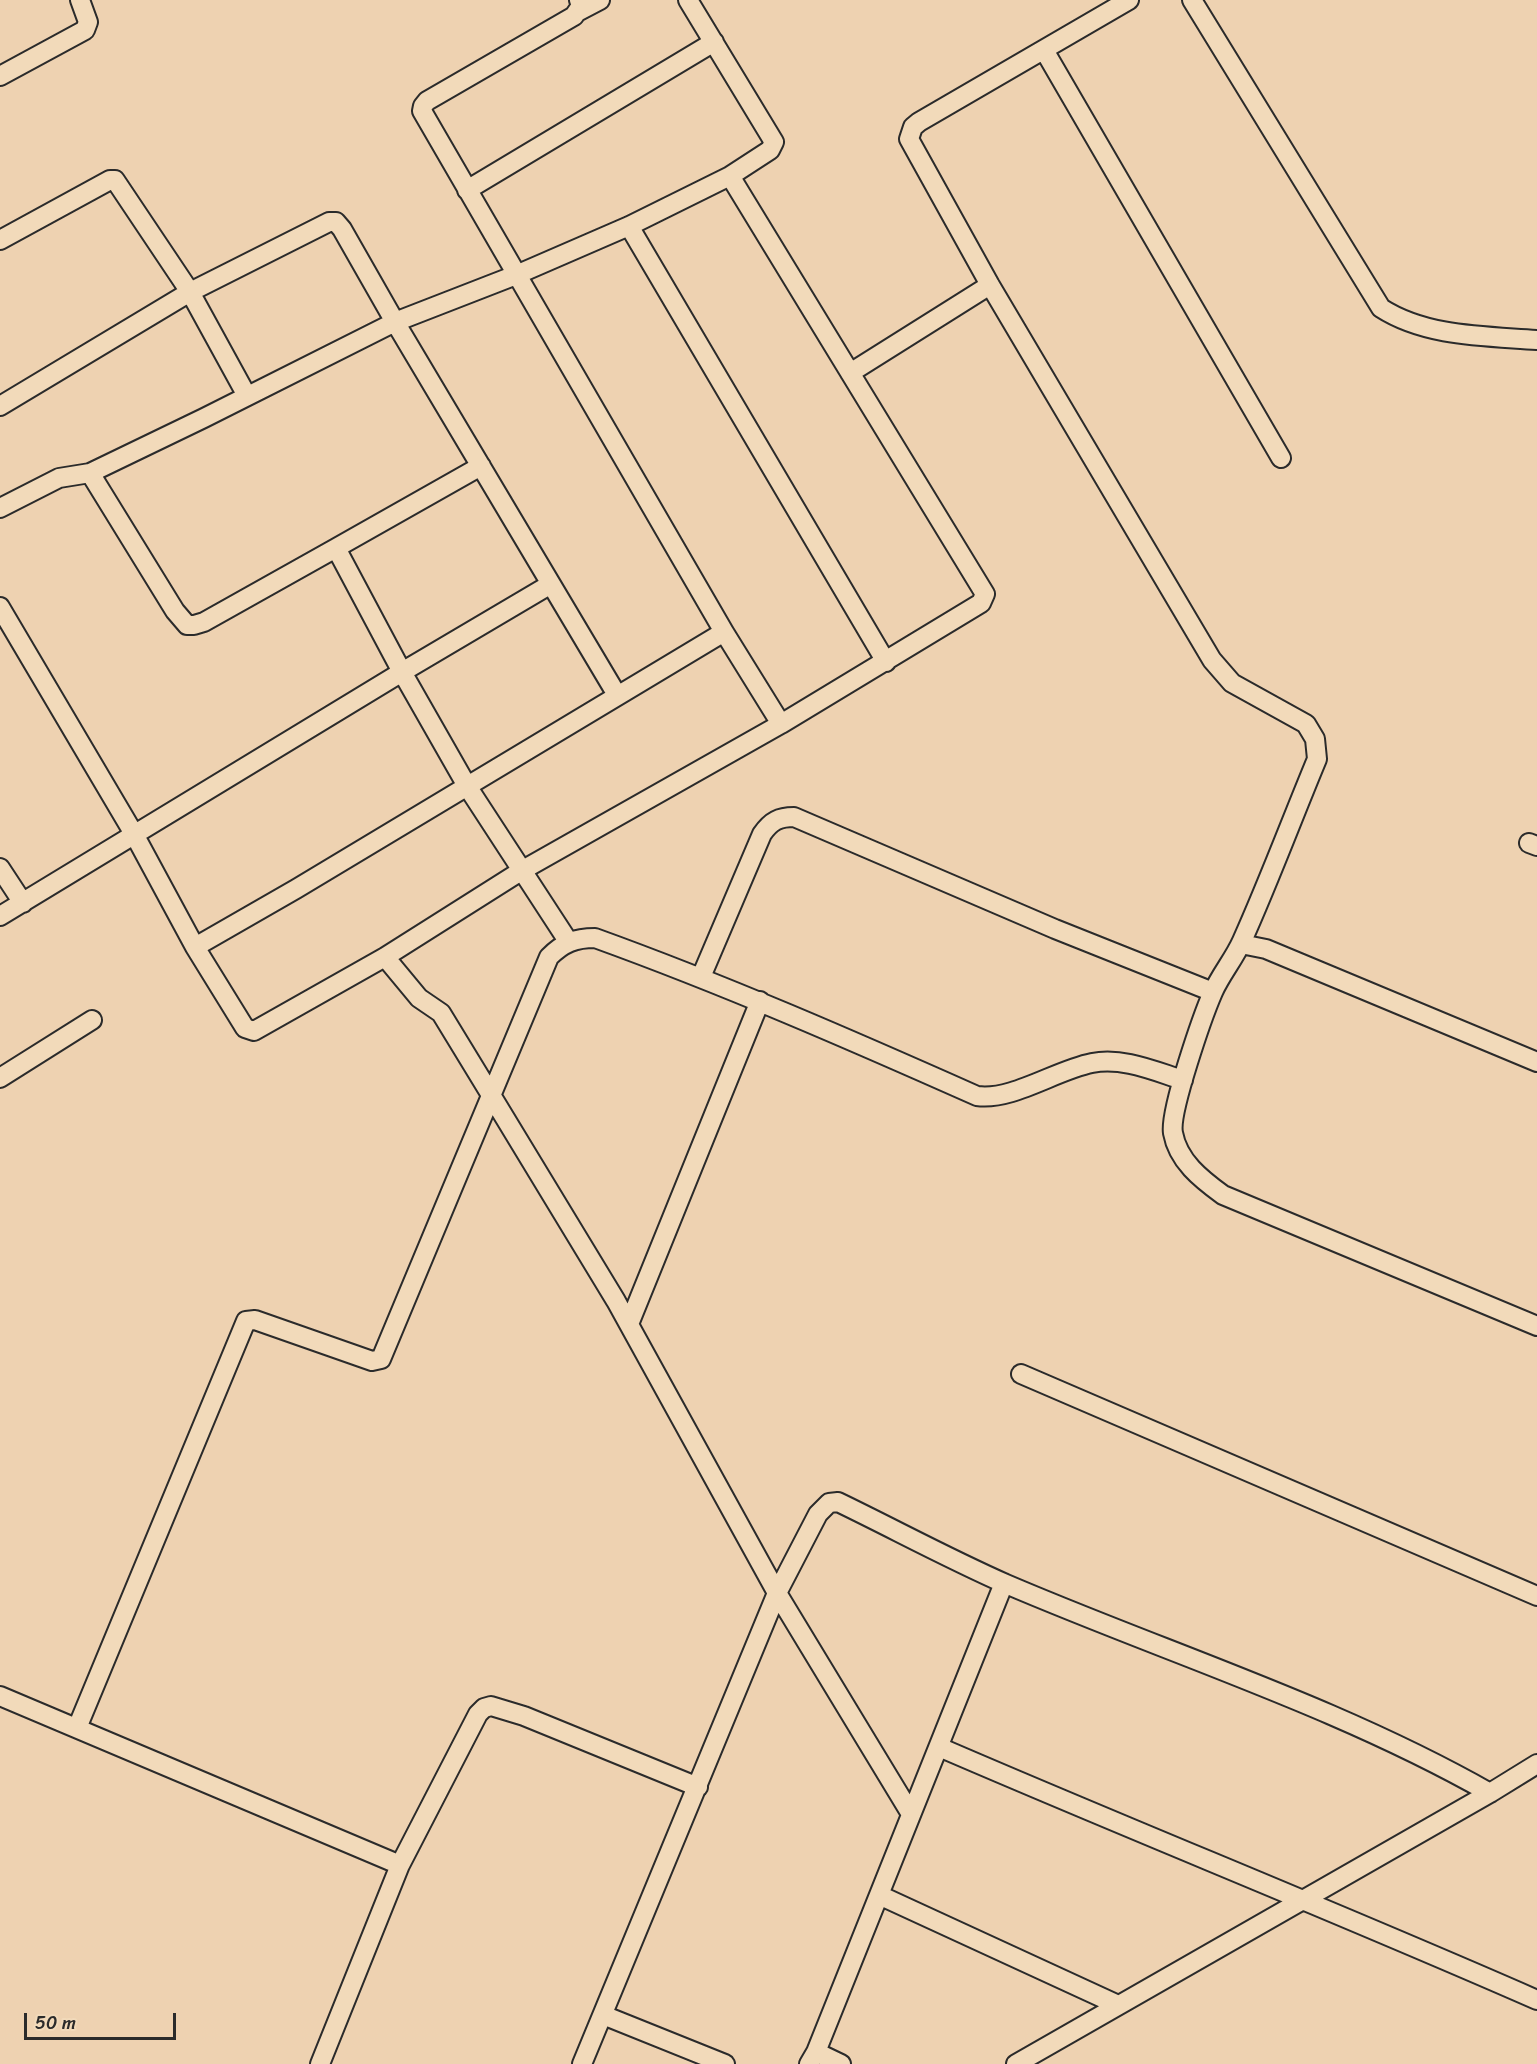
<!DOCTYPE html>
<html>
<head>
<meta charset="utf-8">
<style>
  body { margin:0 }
  #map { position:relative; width:1537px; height:2064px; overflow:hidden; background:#eed2b1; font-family:Sriracha,sans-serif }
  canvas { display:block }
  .scale { position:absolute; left:24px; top:2013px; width:152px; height:27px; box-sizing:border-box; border:3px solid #2b2b2b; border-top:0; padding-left:8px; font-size:18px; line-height:21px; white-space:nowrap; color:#2b2b2b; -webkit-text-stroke:4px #f2daba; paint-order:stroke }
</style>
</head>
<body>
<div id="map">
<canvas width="1537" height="2064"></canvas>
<div class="scale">50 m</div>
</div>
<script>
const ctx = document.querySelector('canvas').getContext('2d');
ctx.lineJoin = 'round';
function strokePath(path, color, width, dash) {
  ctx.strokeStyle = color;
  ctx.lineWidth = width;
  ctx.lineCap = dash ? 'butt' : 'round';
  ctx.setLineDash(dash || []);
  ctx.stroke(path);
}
const minor = new Path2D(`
  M579,0L581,6L574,16L427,101L423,106L422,111L724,632L781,724
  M688,0L774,142L770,150L730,176
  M1129,0L919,122L913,127L909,139L990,285L1212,660L1232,683L1306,724L1315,739L1317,759C1292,819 1269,881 1242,941C1234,959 1221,974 1213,992C1203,1015 1169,1112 1173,1133C1178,1161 1201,1179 1223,1195L1537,1326
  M1192,0L1381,308C1426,337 1485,336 1537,340
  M579,11L600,0
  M1044,50L1281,458
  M0,76L85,30L88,22L80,0
  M467,190L714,42
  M629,226L886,662
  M0,240L110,180H115L190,292L0,406
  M850,373L990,285
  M247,396L190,292L329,222H336L342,229L395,322L617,695
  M90,473L175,611L187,625H194L204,622L336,548L402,672L467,786L568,941
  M0,508L59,478L90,473L204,418L395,322L516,275L629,226L730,176L985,594L981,603L781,724L521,871L385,957L254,1031L245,1028L195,947L134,834L0,607
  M336,548L481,466
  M1529,843L1537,846
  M0,868L23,903
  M0,916L402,672L551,584
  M1241,944L1266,949L1537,1062
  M195,947L296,889L724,632
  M385,957L419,998L441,1013L491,1095L616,1301L777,1593L911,1814
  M701,977L762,834C771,821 779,817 794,817L1055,929L1213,992
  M0,1078L92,1020
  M629,1324L760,1001
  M1021,1374L1537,1596
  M0,1696L400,1865
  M77,1728L246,1321L255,1320L372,1361L381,1359L549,957C563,943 575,938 595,938C725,985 851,1040 977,1096C1012,1101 1056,1070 1092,1063C1123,1057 1154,1071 1183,1080
  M939,1747C1138,1833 1339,1913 1537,2000
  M879,1895L1118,2005
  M603,2015L725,2064
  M816,2052L841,2064
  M320,2064L400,1865L478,1714L484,1708L491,1706L524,1716L698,1787
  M582,2064L777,1593L818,1514L829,1503L838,1502C894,1529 949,1559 1006,1584C1167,1653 1337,1706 1490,1793
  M809,2064L816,2052L1004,1583
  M1016,2064L1490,1793L1537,1764`);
strokePath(minor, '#2b2b2b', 22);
strokePath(minor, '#f2daba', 18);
</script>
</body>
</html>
